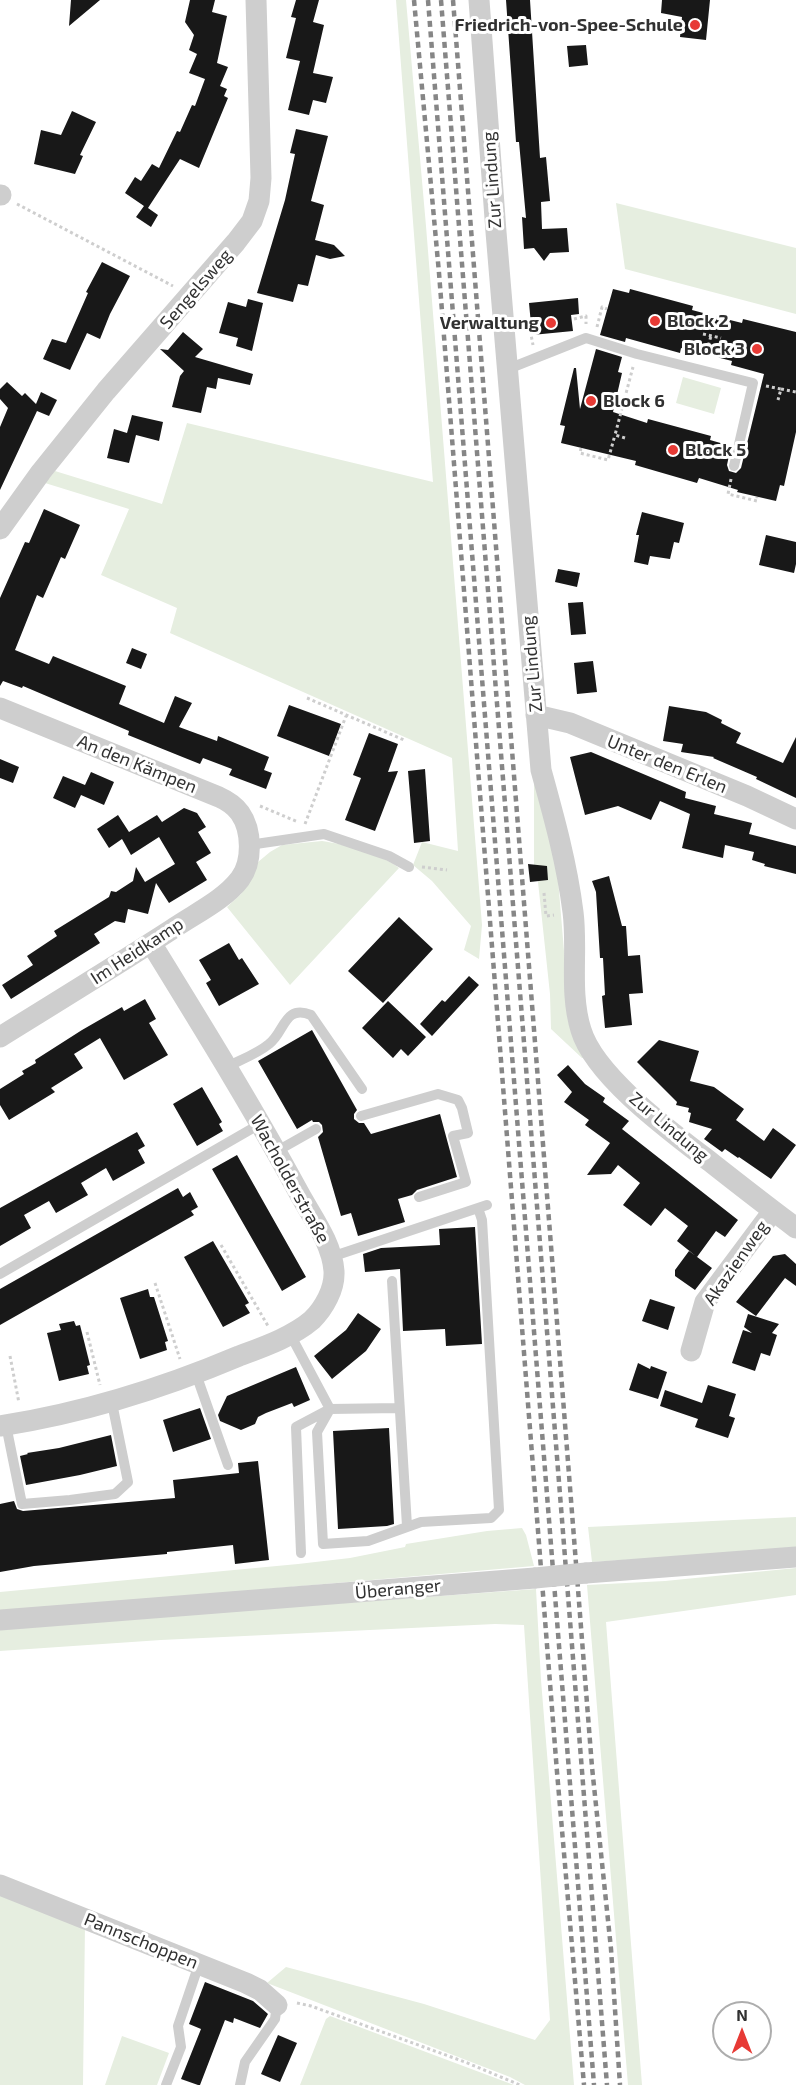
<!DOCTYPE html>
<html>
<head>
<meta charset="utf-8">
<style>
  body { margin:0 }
  #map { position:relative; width:796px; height:2085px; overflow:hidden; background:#fff; font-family:"Exo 2",sans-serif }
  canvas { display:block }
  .north { position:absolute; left:712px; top:2001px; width:60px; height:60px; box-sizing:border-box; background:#fff; border:2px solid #adadad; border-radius:50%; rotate:0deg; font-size:16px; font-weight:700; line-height:24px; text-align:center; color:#313131 }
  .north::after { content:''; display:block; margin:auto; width:21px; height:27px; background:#e73a35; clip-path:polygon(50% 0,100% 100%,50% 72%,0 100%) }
</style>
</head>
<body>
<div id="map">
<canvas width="796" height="2085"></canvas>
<div class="north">N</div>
</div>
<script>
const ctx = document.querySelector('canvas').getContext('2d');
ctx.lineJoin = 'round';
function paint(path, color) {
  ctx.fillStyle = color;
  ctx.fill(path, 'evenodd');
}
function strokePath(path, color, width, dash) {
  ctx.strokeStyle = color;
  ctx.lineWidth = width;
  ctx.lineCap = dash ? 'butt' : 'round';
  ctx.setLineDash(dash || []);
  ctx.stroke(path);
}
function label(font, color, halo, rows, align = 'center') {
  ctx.font = font + ' "Exo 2",sans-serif';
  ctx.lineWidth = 6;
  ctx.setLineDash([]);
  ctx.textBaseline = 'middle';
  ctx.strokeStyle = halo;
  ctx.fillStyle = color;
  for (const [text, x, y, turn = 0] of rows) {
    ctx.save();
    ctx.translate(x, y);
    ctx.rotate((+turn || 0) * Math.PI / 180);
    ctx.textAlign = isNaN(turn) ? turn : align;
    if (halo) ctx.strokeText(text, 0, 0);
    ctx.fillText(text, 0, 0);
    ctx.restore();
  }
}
paint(new Path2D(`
  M396,0H406L426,226L482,925L479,959L464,950L471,926L432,881L413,865L422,842L458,851L452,758L170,633L177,608L101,575L129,509L45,483L55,471L162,504L187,423L433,482Z
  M616,203L796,248V314L625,269Z
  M683,377L721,388L714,414L676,403Z
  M534,768L558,879L569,1011L588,1057L582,1058L551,1029L550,994L538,882L534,865Z
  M322,841C348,845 378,852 399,868L290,985L227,907L241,894L258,862L270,852L282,845Z
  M796,1517V1549L592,1562L588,1527Z
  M522,1528L526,1535L534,1566L0,1612V1592L298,1564L350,1558L405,1547L406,1544L487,1531Z
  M796,1568V1595L606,1622L642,2085H628L587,1585L665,1581Z
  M536,1589L541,1680L574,2085H525L510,2077L267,1983L286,1967L424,2004L535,2040L550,2020L524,1625L495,1624L161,1640L0,1651V1628Z
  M0,1891L85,1924L83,2085H0Z
  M330,2016L514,2085H300L326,2019Z
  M122,2036L169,2053L157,2085H105Z`), '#e6eee0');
paint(new Path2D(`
  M71,0H100L69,26Z
  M190,0H215L212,12L227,16L217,63L228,67L220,86L227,89L224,96L228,98L199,168L180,159L148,208L158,215L151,227L136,217L144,206L125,193L135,177L141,181L152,164L159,168L177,131L180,132L192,105L195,106L205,79L189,73L197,54L189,50L194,35L185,22Z
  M296,0H319L313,22L324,25L313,73L333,77L326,103L313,100L309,115L288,110L300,61L286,58L296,18L291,17Z
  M506,0H530L540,158L546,157L550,201L541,202L542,229L567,228L569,252L550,253L544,261L534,248L524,249L522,217L526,218L519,142H516Z
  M662,0H710L706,40L680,37L682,17L661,13Z
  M586,45L588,65L569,67L567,46Z
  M72,111L96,122L80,155L83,156L75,174L34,164L41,130L61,135Z
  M296,129L328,136L311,201L324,205L315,240L334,245L345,256L330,259L316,255L308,286L298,284L293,302L257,293L285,200L295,154L290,153Z
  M102,262L130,276L110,314L100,339L87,333L70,370L43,359L52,339L66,343L88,293L86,292Z
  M613,289L629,293L630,289L693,306L692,310L722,318L742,323L743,319L796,332V432L784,486L780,485L776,501L737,492L738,490L699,478L697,483L635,465L636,461L561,443L565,426L560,425L574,368H576L580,409L596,349L622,357L618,372L622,373L613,412L647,423L648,419L711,436L710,440L731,446L727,465L729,471L736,473L741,468L764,374L731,365L732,361L681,348L680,353L626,338L625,342L600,335Z
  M578,298L579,314L571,315L573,331L532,335L529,303Z
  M248,299L263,303L252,351L236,346L238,338L219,333L228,302L246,307Z
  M183,332L203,349L195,357L253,374L250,385L218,378L216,389L207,387L201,413L172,407L180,376L184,371L160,349L168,350Z
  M7,382L22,396L25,393L36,404L41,392L57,400L49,416L37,411L0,490V427L8,408L0,399V389Z
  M132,415L163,422L159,441L136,435L129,463L107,458L114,429L127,433Z
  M44,509L80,525L65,559L61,557L43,598L37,595L15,650L49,664L53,656L126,686L119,704L164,723L175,696L192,703L179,727L217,741L218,736L269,757L264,770L272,773L266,789L229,775L232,769L203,758L200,764L180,756L128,735L129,731L23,686L22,688L3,681L0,686V598L25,542L29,543Z
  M642,512L684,523L679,543L674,542L670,559L650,556L648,565L634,562L639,535H636Z
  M766,535L796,542V564L794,573L759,565Z
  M558,569L580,573L577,587L555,582Z
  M583,602L586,634L571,635L568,603Z
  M132,648L147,654L141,669L126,663Z
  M593,661L597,692L577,694L574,663Z
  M289,705L341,724L329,756L277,736Z
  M669,706L706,712L722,720L721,723L741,733L736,743L783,763L796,737V798L756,779L757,777L713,758L714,757L681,752L683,744L663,741Z
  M369,733L398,744L388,772L398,771L375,831L345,820L361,778L353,775Z
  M591,752L686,792L685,798L716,806L714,814L752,823L749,834L796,846V874L764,866L765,864L752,860L754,852L725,845L723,858L682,848L690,814L660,801L651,820L618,806L585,815L570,757Z
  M0,759L19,767L13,783L0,778Z
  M425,769L430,841L414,843L408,771Z
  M91,772L114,782L104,805L81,795L75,808L53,798L63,776L85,785Z
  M184,808L197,813L206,827L198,832L211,853L196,862L207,880L169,903L156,883L148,914L128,909L125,923L115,921L94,934L100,943L11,999L2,985L33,965L27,956L57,936L54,931L109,897L111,891L116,892L133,881L136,867L145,882L175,864L159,837L131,855L122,839L109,848L97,829L118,815L129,832L157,815L162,822Z
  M528,864L547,866L548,880L530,882Z
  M609,876L622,926H626L628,956L640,955L643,993L629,994L632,1025L605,1028L602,996L605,995L603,958H600L596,892L592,881Z
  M399,917L433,949L383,1003L348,971Z
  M229,943L239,960L242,958L259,984L219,1006L206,983L211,980L199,960Z
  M469,976L479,985L432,1036L420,1024L442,1000L445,1002Z
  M145,999L156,1019L149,1023L168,1055L124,1080L100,1038L74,1054L83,1068L51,1088L55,1092L9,1120L0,1105V1089L24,1074L22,1071L36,1063L35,1060L82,1030L122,1007L124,1011Z
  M388,1001L426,1037L408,1056L401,1049L393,1058L362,1028Z
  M312,1030L357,1110L354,1114V1119L359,1123H364L371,1134L440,1114L457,1177L417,1190L412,1195L398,1199L405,1222L358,1236L351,1213L341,1216L318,1137L323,1132L322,1125L319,1122H313L312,1120L297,1129L258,1061Z
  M659,1040L699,1051L690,1081L714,1087L744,1109L736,1120L764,1141L773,1128L796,1145L771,1179L739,1157L738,1158L725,1149L722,1152L704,1139L712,1129L689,1122L691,1113L688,1112L689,1108L676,1105L677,1102L637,1062Z
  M568,1065L585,1084L605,1098L603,1102L629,1121L622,1129L738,1220L725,1237L716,1231L697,1257L677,1241L688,1226L665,1208L651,1226L623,1205L640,1183L618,1165L611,1174L587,1175L610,1143L585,1125L589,1120L564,1102L572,1092L557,1075Z
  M202,1087L222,1122L219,1124L223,1131L197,1146L173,1104Z
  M137,1132L145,1146L138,1150L145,1163L113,1181L106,1168L81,1183L88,1195L56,1213L49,1201L24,1215L31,1228L0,1246V1208Z
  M237,1155L306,1277L282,1291L212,1169Z
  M178,1188L183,1197L190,1192L198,1207L191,1211L194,1215L0,1325V1289Z
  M475,1227L482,1344L446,1346L445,1329L403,1331L400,1269L365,1272L363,1254L381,1248L440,1245L439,1229Z
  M213,1241L249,1303L245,1305L250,1313L223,1327L184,1257Z
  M689,1251L712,1268L695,1290L675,1276V1270Z
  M785,1254L796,1264V1286L785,1278L756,1316L736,1302L773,1256Z
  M148,1289L150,1297H154L168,1341L165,1342L167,1350L140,1359L120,1298Z
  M650,1299L675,1307L668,1330L642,1321Z
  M358,1313L381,1329L366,1351L332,1379L314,1356L346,1330Z
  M748,1314L779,1324L772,1333L777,1335L770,1356L761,1353L755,1371L732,1363L743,1330L752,1333L744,1327Z
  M74,1321L76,1326L80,1325L90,1365L87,1366L89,1374L59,1381L47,1333L61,1330L59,1324Z
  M638,1363L650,1369L651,1366L667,1372L658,1399L629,1390Z
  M296,1367L310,1400L294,1407L292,1403L266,1413L258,1417L255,1424L241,1430L220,1421L218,1415L227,1396Z
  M708,1385L736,1394L729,1416L735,1418L728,1438L695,1427L698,1419L660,1406L665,1390L702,1403Z
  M200,1408L211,1439L173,1452L163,1420Z
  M389,1428L394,1524L387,1526L338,1529L333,1431Z
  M111,1435L117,1466L80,1475L26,1485L20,1456L28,1454L27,1453L59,1448Z
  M258,1461L269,1560L235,1564L233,1545L167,1552V1554L34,1566L0,1572V1504L14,1501L17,1509L23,1511L175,1498L173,1480L239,1473L238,1463Z
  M205,1982L253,2001L268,2014L260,2028L234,2018L233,2023L225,2020L200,2085H198L181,2079L201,2029L189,2024Z
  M278,2035L297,2043L280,2082L261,2074Z`), '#181818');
strokePath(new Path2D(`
  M17,204L173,286
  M528,319L533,345
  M574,319L586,316V324
  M597,327L602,307L607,309
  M703,334L721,338
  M705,357L711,336
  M766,386L781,389L778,400
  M781,389L796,392
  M625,438L615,435L633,367
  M581,448L580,453L608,460L615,435
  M731,479L728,494L757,501V497
  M307,698L404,740
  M260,806L298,822
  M305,824L346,716
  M422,867L447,870
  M544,893L546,916L554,915
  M221,1245L268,1326
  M155,1283L180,1359
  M87,1332L100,1385
  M10,1356L19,1403
  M297,2003L311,2006L465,2062L520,2085`), '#cecece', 3, [3, 3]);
strokePath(new Path2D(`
  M508,369L586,338L637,354L753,383L734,466
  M249,845L324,834L389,856L409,867
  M227,1067C240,1060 257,1054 269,1044C285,1032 284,1004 311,1015L362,1089
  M361,1116L438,1094L458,1100L462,1108L468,1133L453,1136L466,1182L419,1197
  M277,1151L316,1129
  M331,1257L487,1205
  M0,1274L260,1124
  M392,1281L407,1526
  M290,1334L330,1409L399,1408
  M196,1374L228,1465
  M330,1409L317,1432L323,1544L368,1541L421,1522L491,1518L499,1510L482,1220L478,1208
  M6,1425L22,1504L70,1500L115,1494L128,1482L112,1403
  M301,1553L296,1427L330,1409
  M166,2085L181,2047L178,2026L199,1964
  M240,2085L245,2062L275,2019L277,2005`), '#cecece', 10);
strokePath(new Path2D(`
  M479,0L496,232L541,770C554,817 567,864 573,912C578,950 569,992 581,1030C595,1077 674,1134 713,1164C741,1186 768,1207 796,1228
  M0,195H1
  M0,529L41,472L106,391L236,242L252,221L259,201L261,178L256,0
  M0,708L219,797C228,801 235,806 240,813C252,830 253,862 240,879C224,900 196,913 174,928C117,965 58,1001 0,1037
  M536,715L570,723L747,796L796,819
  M691,1351L705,1302L773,1211
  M0,1426C84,1413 161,1389 239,1356C263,1347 292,1337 312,1320C324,1308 335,1289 334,1271C332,1243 312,1217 299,1193C253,1108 202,1026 151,943
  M586,1573L796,1557
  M0,1620L535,1578
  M0,1885L246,1983L260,1990L277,2005`), '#cecece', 21);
strokePath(new Path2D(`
  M414,0L439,273L557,1772L584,2085
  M428,0L594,2085
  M441,0L607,2085
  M453,0L592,1767L611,1949L620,2085`), '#868686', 4.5, [6, 4.5]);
strokePath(new Path2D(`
  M535,1578L586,1573`), '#cecece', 21);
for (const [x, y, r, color] of [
  [695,25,6,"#e73a35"],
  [655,321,6,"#e73a35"],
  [551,323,6,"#e73a35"],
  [757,349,6,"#e73a35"],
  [591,401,6,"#e73a35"],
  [673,450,6,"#e73a35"]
]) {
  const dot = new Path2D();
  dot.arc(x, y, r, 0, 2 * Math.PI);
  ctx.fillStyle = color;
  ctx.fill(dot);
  strokePath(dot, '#fff', 2);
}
label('bold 18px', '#313131', '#fff', [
  ["Friedrich-von-Spee-Schule",683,25],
  ["Block 2",667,321,"left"],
  ["Verwaltung",539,323],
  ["Block 3",745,349],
  ["Block 6",603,401,"left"],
  ["Block 5",685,450,"left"]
], 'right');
label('18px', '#313131', '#fff', [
  ["Zur Lindung",492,180,-94],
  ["Sengelsweg",196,289,-49],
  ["Zur Lindung",532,664,-95],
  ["An den Kämpen",137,764,22],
  ["Unter den Erlen",667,764,22],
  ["Im Heidkamp",137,951,-33],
  ["Zur Lindung",669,1127,40],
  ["Wacholderstraße",290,1179,61],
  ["Akazienweg",736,1263,-55],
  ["Überanger",398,1589,-5],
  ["Pannschoppen",141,1941,22]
]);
</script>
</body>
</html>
